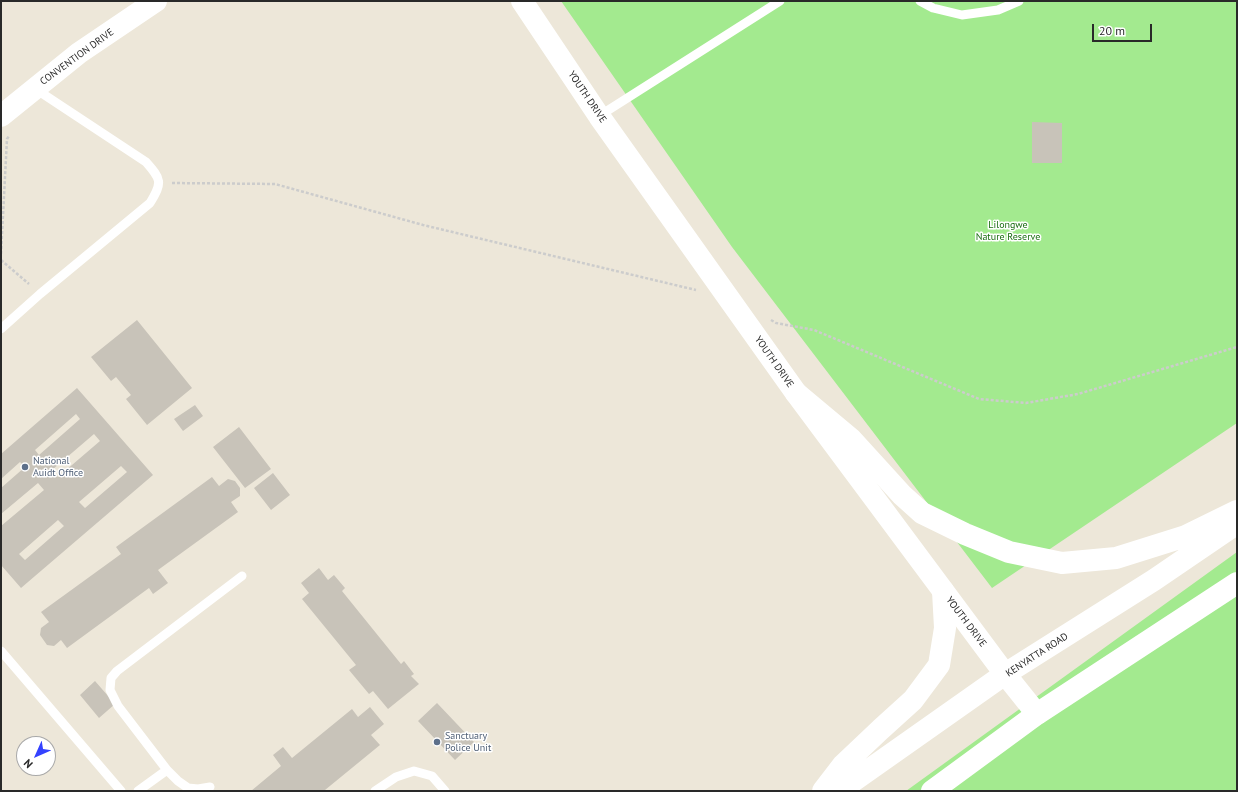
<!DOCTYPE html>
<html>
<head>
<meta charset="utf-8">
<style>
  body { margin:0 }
  #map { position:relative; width:1238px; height:792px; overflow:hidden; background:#ede7d9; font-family:"PT Sans",sans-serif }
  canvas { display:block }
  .frame { position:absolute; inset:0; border:2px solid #292929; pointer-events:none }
  .north { position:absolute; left:16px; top:736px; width:40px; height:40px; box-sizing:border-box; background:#fff; border:1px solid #a9a9a9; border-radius:50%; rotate:225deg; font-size:11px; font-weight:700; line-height:16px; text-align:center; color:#292929 }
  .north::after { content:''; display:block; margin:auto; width:14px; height:18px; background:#3442ff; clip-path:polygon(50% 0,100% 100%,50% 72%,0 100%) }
  .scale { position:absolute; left:1092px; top:24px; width:60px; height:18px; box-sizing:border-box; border:2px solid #292929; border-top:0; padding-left:5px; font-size:12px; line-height:14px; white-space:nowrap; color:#292929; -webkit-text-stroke:3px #fff; paint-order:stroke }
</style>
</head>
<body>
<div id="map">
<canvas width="1238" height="792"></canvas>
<div class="frame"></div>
<div class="north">N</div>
<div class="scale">20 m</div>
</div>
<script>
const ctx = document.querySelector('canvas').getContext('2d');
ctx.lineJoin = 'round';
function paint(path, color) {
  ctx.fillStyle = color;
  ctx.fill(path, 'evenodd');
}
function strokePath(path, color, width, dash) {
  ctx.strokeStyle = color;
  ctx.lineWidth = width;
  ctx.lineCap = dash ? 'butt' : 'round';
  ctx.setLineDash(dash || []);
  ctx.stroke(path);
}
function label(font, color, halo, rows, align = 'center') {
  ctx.font = font + ' "PT Sans",sans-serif';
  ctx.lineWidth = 3;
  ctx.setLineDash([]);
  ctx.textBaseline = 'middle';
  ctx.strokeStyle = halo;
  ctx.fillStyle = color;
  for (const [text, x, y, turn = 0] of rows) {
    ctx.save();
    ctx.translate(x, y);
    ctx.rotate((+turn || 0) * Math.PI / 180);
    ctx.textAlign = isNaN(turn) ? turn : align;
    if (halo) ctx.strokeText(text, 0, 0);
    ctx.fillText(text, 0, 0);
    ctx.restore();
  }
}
paint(new Path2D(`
  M561,1H1237V423L992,588L732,247Z
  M1237,552V791H906Z`), '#a3ea8f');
paint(new Path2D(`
  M1032,122L1062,123V163H1032Z
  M137,320L192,388L147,425L126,399L131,395L116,377L111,381L91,357Z
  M77,388L153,475L21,588L1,565V526L44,490L38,483L1,514V488L25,467L20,462L1,479V454ZM76,414L80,419L39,455L35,450ZM94,434L100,441L58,477L52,470ZM121,466L127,472L85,508L79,502ZM58,520L64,526L25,560L19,554Z
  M195,405L203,416L183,431L174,419Z
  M239,427L271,469L245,488L213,447Z
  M273,473L290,495L271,510L254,488Z
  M212,477L219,486L228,479L235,481L240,488V496L231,502L238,512L158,570L168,583L153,594L149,588L67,648L61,640L54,646L47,645L40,635L41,628L49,622L41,612L121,554L116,547Z
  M319,568L328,580L334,575L345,588L342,591L401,664L404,661L414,674L411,676L419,684L388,709L373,691L369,694L349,670L356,665L302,599L309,593L301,583Z
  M95,681L115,704L99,718L80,695Z
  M437,703L474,742L455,760L418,721Z
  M370,707L384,724L371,735L380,745L325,790L326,791H251L281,766L273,755L283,747L292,758L352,709L358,717Z`), '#c8c3b9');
strokePath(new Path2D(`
  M172,183L275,184L423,225L696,290
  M1,254L7,139L9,136
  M1,260L29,284
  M771,320L776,323L814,330L979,399L1026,403L1078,394L1237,347`), '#ccc', 2.5, [3, 2]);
strokePath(new Path2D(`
  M920,1L933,8L962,15L998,10L1019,1
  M599,116L780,1
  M1,329L40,294L150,203C163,182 161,179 146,162L34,88
  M1,651L121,791
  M210,787L198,789L188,788L178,781L167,770L118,706L110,690L111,678L117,671L242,576
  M138,791L167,770
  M375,791L396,777L414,771L432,776L445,791`), '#fff', 9);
strokePath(new Path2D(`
  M522,1L599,116L796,393L1005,674L1037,714
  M1,116L79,53L156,1`), '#fff', 22);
strokePath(new Path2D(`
  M796,393L851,439L902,495L922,513L965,534L1009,552L1062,563L1116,558L1186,536L1237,511
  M823,791L843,765L881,729L913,700L939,665L945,628L943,591
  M839,791L1005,674L1154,580L1233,526
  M932,791L1037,714L1237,583`), '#fff', 22);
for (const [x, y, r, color] of [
  [25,467,4,"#5c6f8a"],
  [437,742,4,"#5c6f8a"]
]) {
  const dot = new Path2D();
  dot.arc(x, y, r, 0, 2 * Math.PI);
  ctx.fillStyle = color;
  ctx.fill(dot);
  strokePath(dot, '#fff', 1.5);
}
label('10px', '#292929', '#fff', [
  ["CONVENTION DRIVE",77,57,-36],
  ["YOUTH DRIVE",587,97,56],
  ["YOUTH DRIVE",774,362,55],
  ["YOUTH DRIVE",966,622,53],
  ["KENYATTA ROAD",1037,655,-33]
]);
label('10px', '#1a6d12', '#fff', [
  ["Lilongwe",1008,225],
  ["Nature Reserve",1008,237]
]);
label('10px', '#4e5e75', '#fff', [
  ["National",33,461],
  ["Auidt Office",33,473],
  ["Sanctuary",445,736],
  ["Police Unit",445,748]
], 'left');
</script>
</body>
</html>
